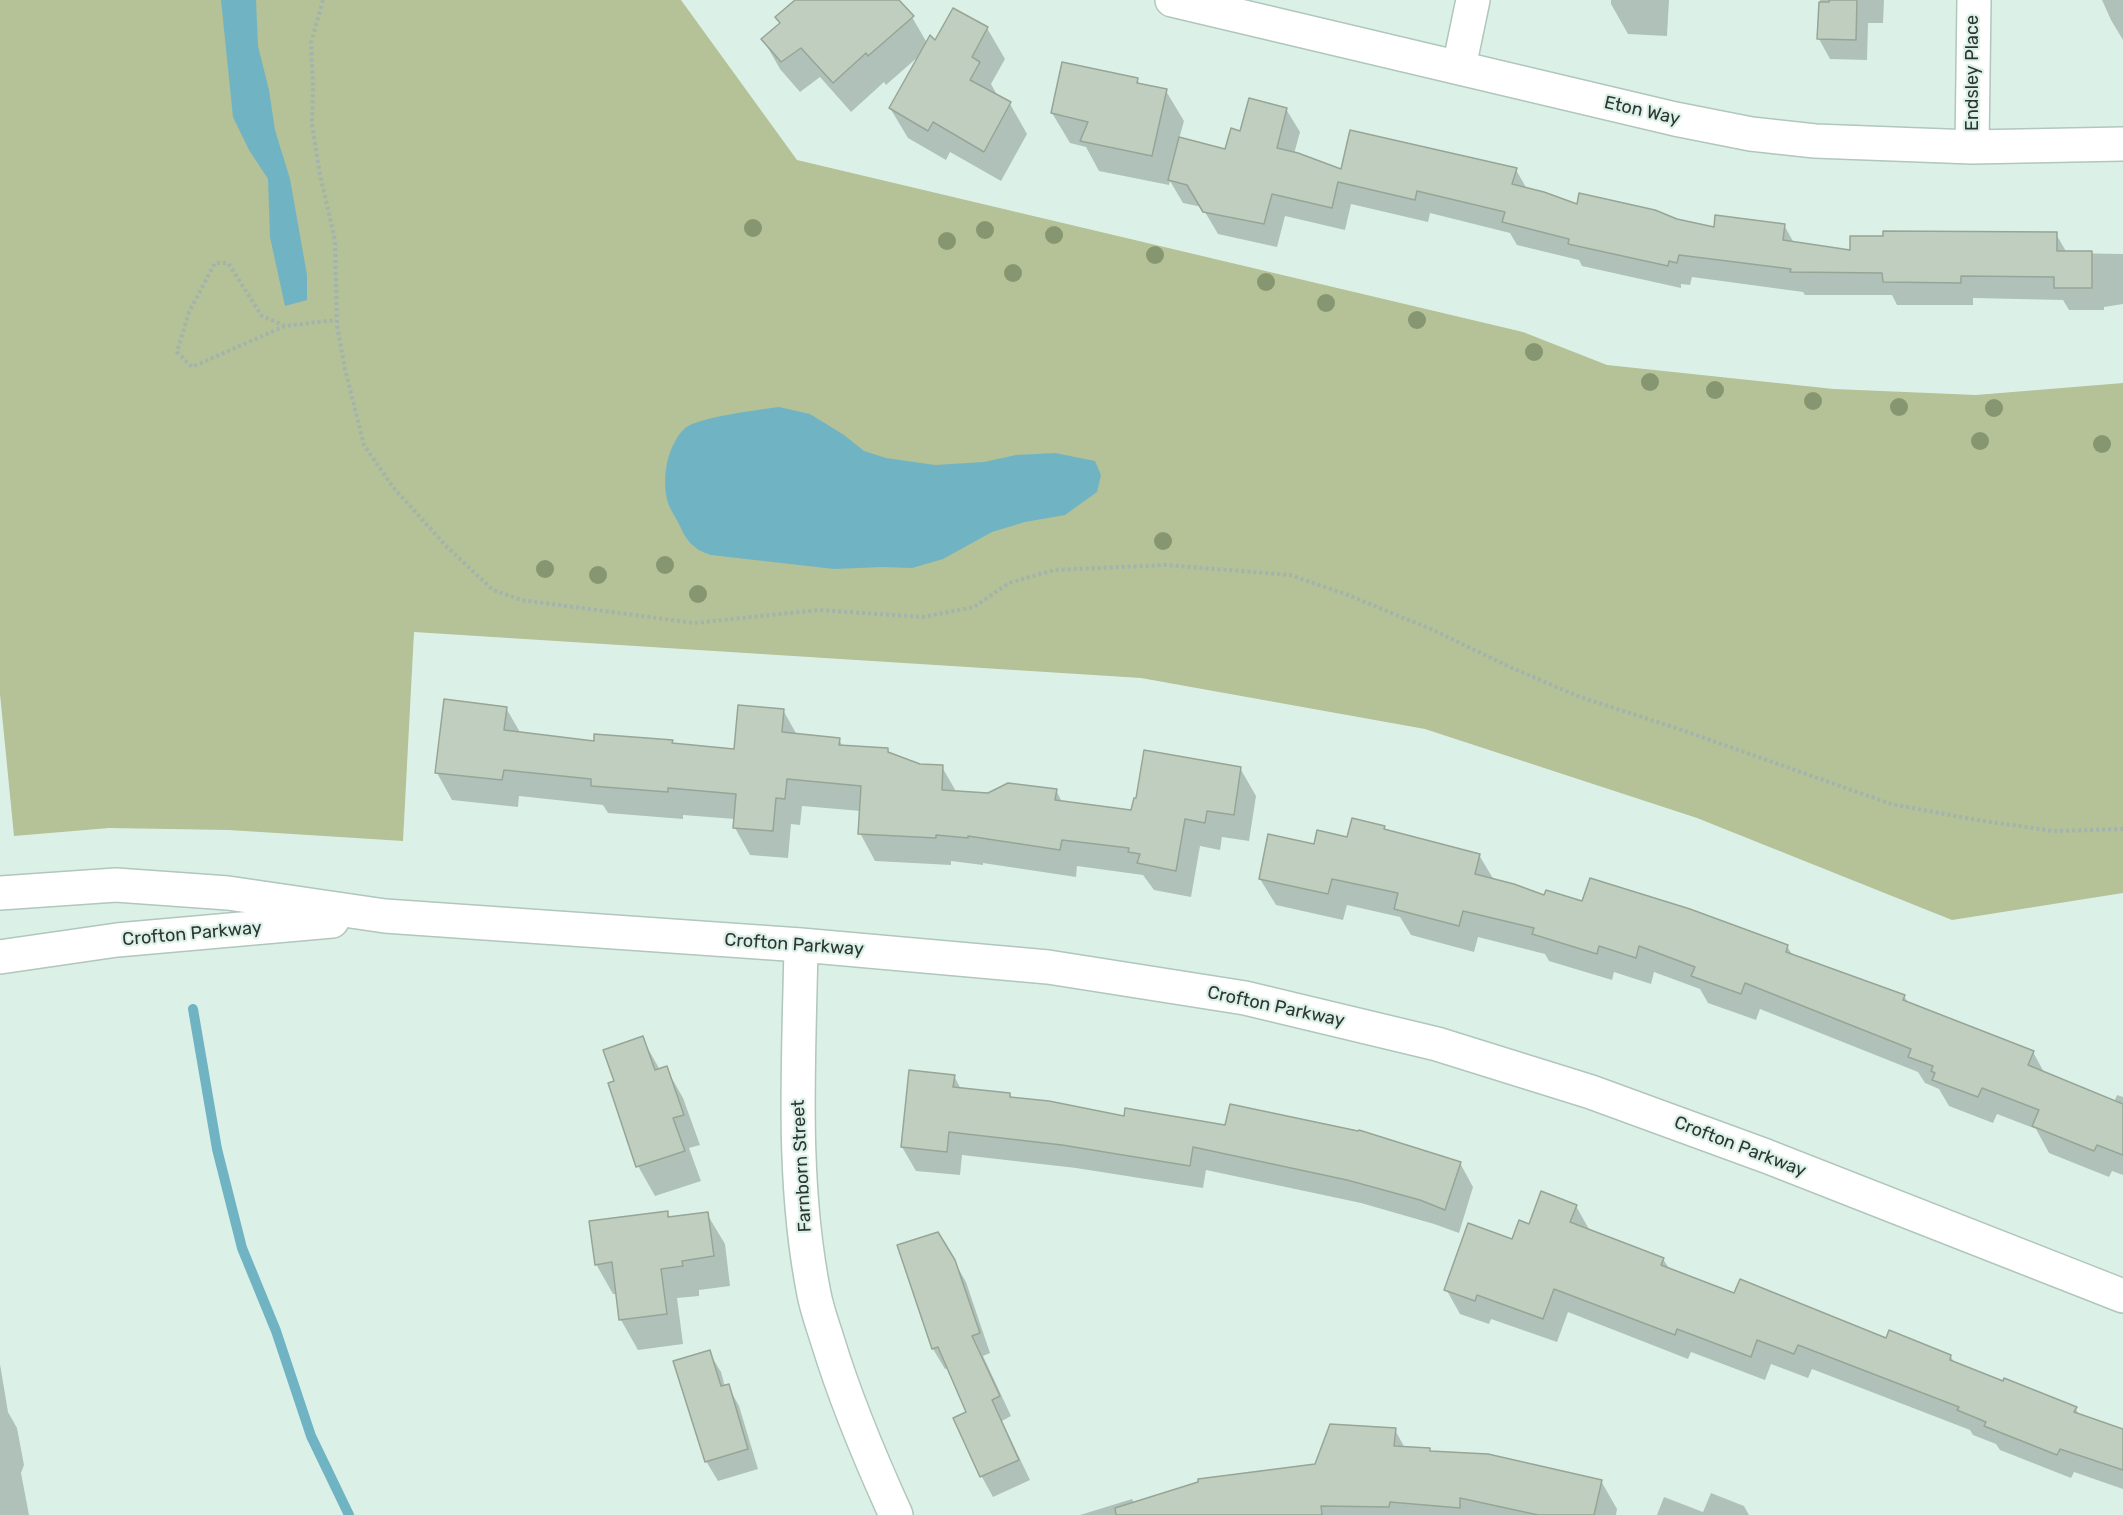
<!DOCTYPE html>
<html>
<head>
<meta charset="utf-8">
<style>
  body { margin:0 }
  canvas { display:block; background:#dbf1e7 }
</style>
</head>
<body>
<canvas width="2123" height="1515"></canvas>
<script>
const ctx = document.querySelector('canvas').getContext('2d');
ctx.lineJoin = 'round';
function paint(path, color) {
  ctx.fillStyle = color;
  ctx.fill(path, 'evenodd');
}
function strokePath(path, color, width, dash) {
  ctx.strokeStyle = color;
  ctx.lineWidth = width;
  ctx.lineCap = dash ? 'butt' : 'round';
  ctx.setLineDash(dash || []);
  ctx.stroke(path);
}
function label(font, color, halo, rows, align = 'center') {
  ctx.font = font + ' Rubik,sans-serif';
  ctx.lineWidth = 4.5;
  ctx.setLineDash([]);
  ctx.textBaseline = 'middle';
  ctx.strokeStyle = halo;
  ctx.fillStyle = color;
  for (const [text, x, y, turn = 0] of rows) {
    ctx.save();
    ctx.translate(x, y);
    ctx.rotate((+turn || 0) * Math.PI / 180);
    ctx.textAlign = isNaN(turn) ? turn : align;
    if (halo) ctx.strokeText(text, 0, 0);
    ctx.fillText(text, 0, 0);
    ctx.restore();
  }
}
paint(new Path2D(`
  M0,0H681L797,160L1523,332L1607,365L1834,389L1976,395L2123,383V893L1952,920L1697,818L1425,729L1141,678L414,632L403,841L229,830L109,828L14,836L0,694Z`), '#b5c196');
paint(new Path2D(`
  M221,0H256L258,46L269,90L275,130L290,179L307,275V300L285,306L270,237L268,179L249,150L233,117Z
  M779,407L810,414L844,435L864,451L886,458L935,465L984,462L1016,455L1055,453L1095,461L1101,475L1097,492L1065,515L1025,522L992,532L943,559L912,568L882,567L834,569L711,555C706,553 699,551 695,547C687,541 683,533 679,524C676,519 673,513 670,508C660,484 666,447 684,429C696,417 760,410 779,407Z`), '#70b4c4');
paint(new Path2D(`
  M797,0H897L912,17L927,43H935L954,10L987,28L1005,59L991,84L996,93L995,95L1010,104L1027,134L1001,181L950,152L946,160L908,138L890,108L919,56L886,85L884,82L851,112L820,77L800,92L780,69L763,39L781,24Z
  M1611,0H1669L1667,36L1628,34L1611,4Z
  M1820,0H1884L1883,23H1868L1867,60L1830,59L1819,39Z
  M2102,0H2123V40L2111,20Z
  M1137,79L1140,85L1166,91L1184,121L1179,139L1226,151L1241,132L1286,109L1300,132L1294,154L1342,171L1516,170L1527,189L1578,206L1677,220L1715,229L1784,225L1794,243L1851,251L2056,234L2067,253L2123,254V304L2104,307V310H2069L2063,300L1973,298V305H1897L1892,295H1805L1803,292L1692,277L1690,285L1681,284V288L1582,266L1579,260L1517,245L1510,233L1430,213L1428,222L1351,204L1345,230L1285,216L1277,247L1218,234L1202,207L1183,203L1170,181L1169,185L1099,171L1086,147L1070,143L1052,113Z
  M506,708L521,734L595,743L672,742L673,744L735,751L783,710L797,735L839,739L843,747L887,749L890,754L920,766L942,767L957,793L989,794L1056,790L1062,802L1132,811L1240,768L1256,796L1249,841L1222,837L1220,850L1200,846L1191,897L1154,890L1143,875L1077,866L1076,877L983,863V865L951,861V865L875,861L860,833L861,811L802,806L800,825L791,824L788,858L750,855L735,828V819L683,815V819L608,813L603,805L519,796L518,807L452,800L437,773Z
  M1384,827L1387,832L1479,855L1494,880L1545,897L1583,903L1787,946L1793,956L1904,996L1909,1004L2033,1052L2045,1074L2114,1102L2117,1095L2123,1097V1175L2112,1171L2109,1177L2049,1153L2036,1129L1997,1114L1993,1123L1949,1106L1939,1089L1925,1083L1918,1072L1760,1009L1756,1020L1708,1003L1700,989L1654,972L1651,984L1614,972L1612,980L1549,961L1545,954L1478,937L1474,952L1411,935L1400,917L1347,905L1343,920L1276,905L1260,879L1315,846L1348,839Z
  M642,1038L660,1070L666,1068L683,1098L700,1145L689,1148L701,1181L655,1196L638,1166L616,1082Z
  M954,1076L961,1089L1009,1094L1012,1099L1125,1118L1460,1163L1473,1187L1459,1233L1434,1224L1361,1203L1206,1170L1203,1188L1076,1168L962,1155L960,1175L916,1171L902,1147Z
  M1576,1206L1590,1231L1663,1259L1670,1270L1735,1295L1887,1340L1950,1356L1955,1363L2075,1408L2080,1416L2123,1431V1489L2074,1472L2071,1478L2000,1450L1996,1444L1973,1435L1970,1430L1812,1369L1808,1378L1771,1364L1765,1380L1691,1352L1688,1359L1568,1312L1557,1342L1491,1319L1489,1324L1460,1314L1446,1289L1530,1226Z
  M667,1212L670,1218L707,1214L725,1244L730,1286L699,1290V1296L677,1298L683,1344L638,1350L621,1320L617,1294H613L596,1264Z
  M938,1233L966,1282L990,1353L983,1356L1011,1416L1002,1421L1030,1480L993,1497L982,1477L955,1419L968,1413L948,1368L945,1369L933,1349L899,1246Z
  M709,1352L721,1372L725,1387L728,1386L739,1406L758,1469L718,1481L706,1461Z
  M0,1364L8,1412L17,1428L24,1465L21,1473L29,1515H0Z
  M1395,1430L1405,1448L1429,1449L1431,1453L1601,1481L1617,1509L1616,1515H1206Z
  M1711,1493L1744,1506L1749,1515H1657L1664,1497L1703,1512Z
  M1132,1499L1142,1515H1080Z`), '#0003');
strokePath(new Path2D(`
  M193,1009L217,1149L242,1248L276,1331L311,1436L349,1515`), '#70b4c4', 10);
const building = new Path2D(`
  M795,0H899L914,16L868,56L866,53L833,83L801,48L781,62L761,39L780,23L775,17Z
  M1829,0H1857L1856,40L1817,39L1819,2H1829Z
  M953,8L988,27L972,57L980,62L970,80L1011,102L984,152L933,122L928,131L889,108L930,35L935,40Z
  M1062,62L1138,78L1137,83L1167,89L1152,156L1080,141L1088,122L1051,113Z
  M1249,98L1287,108L1277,148L1298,153L1341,169L1350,130L1517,168L1512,184L1544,192L1577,204L1579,193L1655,210L1677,219L1714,227L1715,215L1785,224L1783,240L1850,250V236H1883V231L2057,232V251H2092V288H2054V277L1961,276V283L1883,282L1882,273L1790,272L1791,269L1679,255L1677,263L1669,261L1668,266L1568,244L1569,239L1502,222L1505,212L1417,191L1415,200L1338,182L1332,208L1272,194L1264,224L1203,212L1187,185L1168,180L1179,137L1225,149L1231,128L1240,131Z
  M444,699L507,707L504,730L594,741V734L673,740L672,743L734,749L738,705L784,709L782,732L840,738L839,745L888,748V752L920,764L943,765L942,790L988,793L1008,783L1057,789L1055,800L1131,810L1134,798H1136L1144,750L1241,767L1234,815L1207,811L1205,823L1185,819L1176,871L1137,863L1140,854L1128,852L1129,848L1062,840L1060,850L968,836V838L936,835V838L858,834L861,786L787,779L785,799L776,798L773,831L733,828L736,794L668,788V792L591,786V779L504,770L502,780L435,773Z
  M1352,818L1385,826L1384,829L1480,854L1475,874L1514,884L1544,895L1546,890L1582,901L1590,878L1690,909L1788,945L1786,952L1905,995L1903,1000L2034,1051L2028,1065L2123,1104V1155L2097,1145L2094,1151L2032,1126L2039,1110L1982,1088L1978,1097L1932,1080L1935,1073L1931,1071L1933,1066L1908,1057L1911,1049L1745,983L1741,994L1691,976L1695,967L1639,946L1636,958L1599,946L1597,954L1532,934L1534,928L1463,911L1459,926L1394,909L1398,893L1332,879L1328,894L1259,879L1268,834L1314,844L1317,830L1347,837Z
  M643,1036L655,1070L667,1066L684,1115L673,1118L685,1151L636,1167L608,1083L614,1081L603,1050Z
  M909,1070L955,1075L953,1087L1010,1093V1097L1049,1101L1124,1116L1125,1108L1225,1125L1230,1104L1358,1131L1359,1130L1461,1162L1445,1210L1420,1200L1347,1180L1193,1147L1190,1166L1062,1145L949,1132L947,1152L901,1147Z
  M1541,1191L1577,1205L1570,1222L1664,1258L1661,1265L1734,1293L1740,1279L1886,1338L1889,1330L1951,1355L1950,1360L2003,1381L2004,1378L2077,1407L2074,1412L2123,1429V1470L2060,1449L2057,1455L1984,1426L1986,1422L1957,1410L1959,1407L1798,1345L1794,1354L1757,1340L1751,1357L1677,1329L1675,1335L1554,1289L1543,1319L1477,1295L1475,1301L1444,1290L1468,1223L1512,1239L1519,1220L1529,1224Z
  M668,1211V1217L708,1212L714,1256L682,1261L683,1266L661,1269L667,1314L619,1320L612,1262L595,1265L589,1221Z
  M938,1232L955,1260L980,1333L972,1336L1000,1396L992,1400L1019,1460L980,1477L953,1418L966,1412L938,1347L932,1349L897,1245Z
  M710,1350L721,1386L729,1384L748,1449L705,1462L673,1361Z
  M1330,1424L1396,1428L1394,1446L1430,1448V1451L1488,1454L1602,1480L1594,1515H1538L1460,1498V1508L1390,1502L1389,1507L1321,1506L1322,1515H1116L1115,1508L1198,1482V1479L1315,1464Z`);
paint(building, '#c0cebf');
strokePath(building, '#97a596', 1.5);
const minor = new Path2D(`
  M1172,0L1675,119L1751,134L1815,141L1972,147L2123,144
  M1459,67L1473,0
  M1972,147L1974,0
  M0,893L116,885L228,893L385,916L801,945L1048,967L1245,998L1437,1044L1591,1092L1766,1156L2123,1296
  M801,945C799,1061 791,1179 814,1294C817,1310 823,1326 828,1342C846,1401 870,1458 896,1515
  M0,957L117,940L332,921`);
strokePath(minor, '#b1c6bc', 36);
strokePath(new Path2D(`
  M323,0L311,43L313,86L312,124L320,175L335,240L337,326L345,369L364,445L393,487L446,546L493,590L521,600L694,623L819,610L923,617L974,607L1009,583L1054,570L1166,565L1290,575L1348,595L1433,630L1510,667L1580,697L1679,729L1891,804L1977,820L2054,831L2123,829
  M285,326L262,316L228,263H215L189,312L177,352L192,367L285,326L336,320`), '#a2b4ac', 4, [3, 3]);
strokePath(minor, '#fff', 33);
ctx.fillStyle = '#869671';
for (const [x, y] of [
  [753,228],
  [985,230],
  [1054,235],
  [947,241],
  [1155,255],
  [1013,273],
  [1266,282],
  [1326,303],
  [1417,320],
  [1534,352],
  [1650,382],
  [1715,390],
  [1813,401],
  [1899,407],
  [1994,408],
  [1980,441],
  [2102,444],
  [1163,541],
  [665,565],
  [545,569],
  [598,575],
  [698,594]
]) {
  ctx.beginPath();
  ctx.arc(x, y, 9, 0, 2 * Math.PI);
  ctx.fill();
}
label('18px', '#2d3532', '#dbf1e7', [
  ["Endsley Place",1973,73,-90],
  ["Eton Way",1642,111,13],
  ["Crofton Parkway",192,934,-5],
  ["Crofton Parkway",794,945,4],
  ["Crofton Parkway",1276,1007,12],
  ["Crofton Parkway",1740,1147,21],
  ["Farnborn Street",802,1166,-93]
]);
</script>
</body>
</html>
